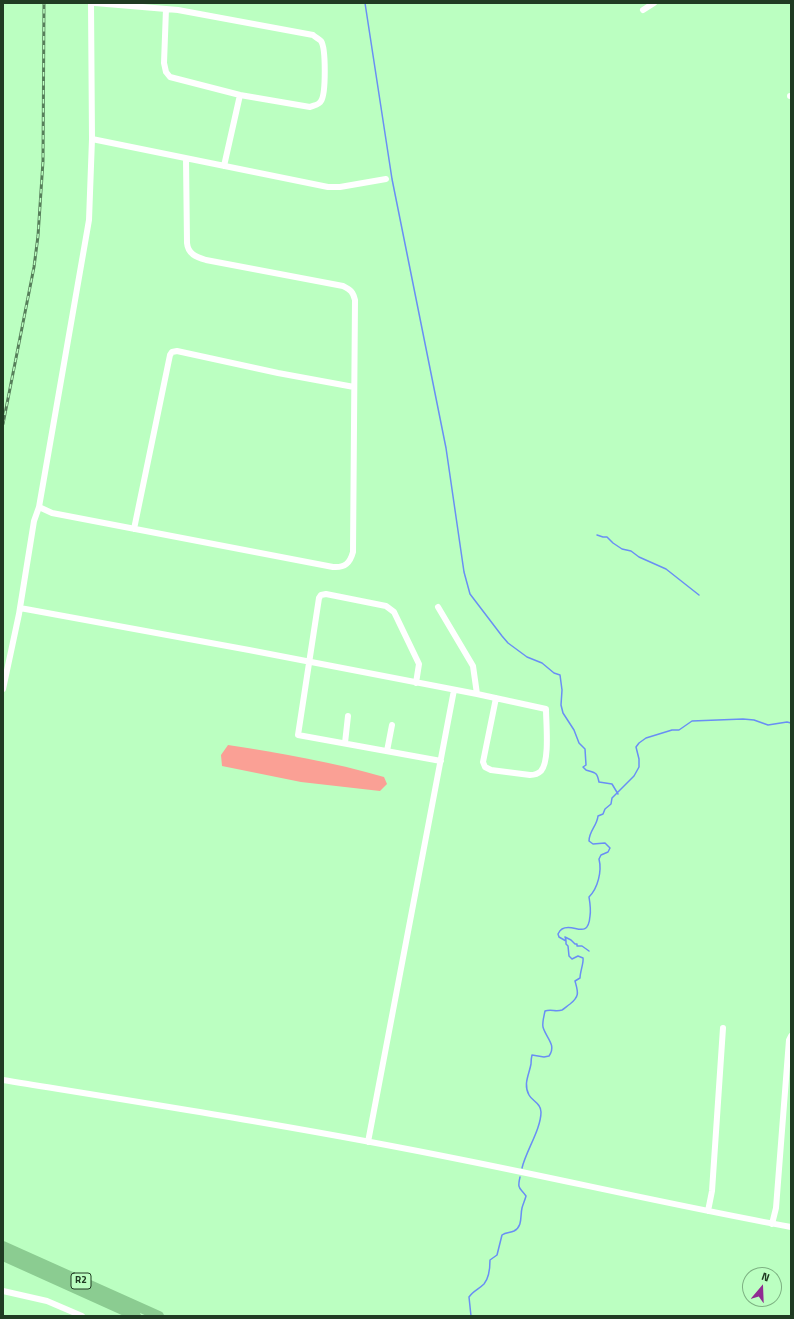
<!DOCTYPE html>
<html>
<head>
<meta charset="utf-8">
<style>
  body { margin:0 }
  #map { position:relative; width:794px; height:1319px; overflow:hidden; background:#bbffc1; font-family:"Titillium Web",sans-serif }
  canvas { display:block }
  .frame { position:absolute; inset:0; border:4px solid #203b23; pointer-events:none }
  .north { position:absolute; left:742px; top:1267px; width:40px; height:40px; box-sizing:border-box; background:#bbffc1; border:1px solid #7db182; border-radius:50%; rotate:19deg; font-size:11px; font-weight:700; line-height:16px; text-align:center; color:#203b23 }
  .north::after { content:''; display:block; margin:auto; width:14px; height:18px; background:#902b92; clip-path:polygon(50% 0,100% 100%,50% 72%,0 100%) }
</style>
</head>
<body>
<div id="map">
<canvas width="794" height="1319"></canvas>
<div class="frame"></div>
<div class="north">N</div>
</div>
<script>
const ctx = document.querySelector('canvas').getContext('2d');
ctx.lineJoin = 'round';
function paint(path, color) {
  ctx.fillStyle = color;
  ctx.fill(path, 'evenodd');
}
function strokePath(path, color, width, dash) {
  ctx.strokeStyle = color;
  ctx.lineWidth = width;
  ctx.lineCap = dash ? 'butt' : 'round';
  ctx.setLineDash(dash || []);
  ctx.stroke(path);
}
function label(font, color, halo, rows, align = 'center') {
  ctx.font = font + ' "Titillium Web",sans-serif';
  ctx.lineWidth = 4;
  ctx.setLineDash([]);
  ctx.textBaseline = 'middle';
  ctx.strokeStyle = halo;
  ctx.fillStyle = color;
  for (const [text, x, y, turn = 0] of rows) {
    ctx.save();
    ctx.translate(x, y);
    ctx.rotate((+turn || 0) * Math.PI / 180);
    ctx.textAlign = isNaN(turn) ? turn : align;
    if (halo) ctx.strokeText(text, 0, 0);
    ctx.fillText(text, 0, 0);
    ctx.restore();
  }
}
paint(new Path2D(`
  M228,745C280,753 333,762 384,777L387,784L380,791L301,782L222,766L221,755Z`), '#faa095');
strokePath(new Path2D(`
  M365,3L392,179L446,448L464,572L470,594L502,636L508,643L527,657L542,663L554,673L560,675L562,690L561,705L563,713L574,730L579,743L585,749L586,765L583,767L586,770C596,773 597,772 599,782L612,784L618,794
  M597,535L603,537H607L613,543L622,549L631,551L639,557L666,569L699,595
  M566,940L565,937L571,940L575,944H577V946H582L589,951
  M522,1168C526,1151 541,1129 541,1112C541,1103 532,1101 529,1095C523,1084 529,1075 531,1064C531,1061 531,1059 532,1055L544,1057L549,1056C557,1045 546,1038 543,1027C542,1023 544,1016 545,1011C551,1009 556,1012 562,1010C564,1009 567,1006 570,1004C580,996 578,992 575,981L580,978C580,972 584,962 583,958L578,956L572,959L569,956L568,946L566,944V941L559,937L558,934C559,932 560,930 562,929C573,922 588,941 590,916C591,910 590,903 589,897C598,888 602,871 599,859L601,855L608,852L610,848L605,843L593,844L589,841C589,831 597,826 598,816L603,814L605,809L611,804L612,798L634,776L639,767V759L636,747L639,743L646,738L672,730H679L692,721L743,719L754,720L768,725L787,722L791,723
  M471,1316L469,1297C473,1291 479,1289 484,1284C489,1278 490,1267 490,1260L497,1255L502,1235C506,1232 510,1233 514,1231C523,1226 520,1216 522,1208C523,1204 525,1200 526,1196C520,1187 517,1190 520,1177`), '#698ef4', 1.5);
strokePath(new Path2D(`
  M91,3L92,139L89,220L39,507L52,513L333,567C345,568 350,563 353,552L355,300C353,292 351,290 343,286L206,260C196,257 188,254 187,243L186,159
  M95,3L178,10L313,35C315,37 319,39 321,41C326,48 326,94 321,101C319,105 315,105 310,107L240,95L170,77L166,72L164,63L166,9
  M643,10L654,3
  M790,96H791
  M92,139L328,187H340L386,179
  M224,166L240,95
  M134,529L170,355L172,352L177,351L278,373L354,387
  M438,607L473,666L477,694
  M20,608L249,650L477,694L546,709C546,723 550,761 541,771C538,774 534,775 530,775L491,770L485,767L483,762L496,698
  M416,683L419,664L394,612L386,606L326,594L321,595L319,598L298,735L441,761
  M3,689L19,614L34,521L39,507
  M345,743L348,716
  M387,751L392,725
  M3,1080C157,1105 311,1129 463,1160C573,1182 681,1207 791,1227
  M368,1142L454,690
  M708,1211L712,1191L723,1028
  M772,1224L776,1208L789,1040L791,1036
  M3,1291L47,1301L82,1316`), '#fff', 6);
strokePath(new Path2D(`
  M3,1246L159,1316
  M3,1256L136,1316`), '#8bcc91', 10);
const rail = new Path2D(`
  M3,424L34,267L38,236L43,161L44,3`);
strokePath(rail, '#567f5a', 3);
strokePath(rail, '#bbffc1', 1.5, [4.5]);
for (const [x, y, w] of [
  [81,1281,20]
]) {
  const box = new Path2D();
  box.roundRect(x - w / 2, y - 8, w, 16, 3);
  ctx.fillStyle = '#bbffc1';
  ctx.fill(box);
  strokePath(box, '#203b23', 1);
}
label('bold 10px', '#203b23', null, [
  ["R2",81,1281]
]);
</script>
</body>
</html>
